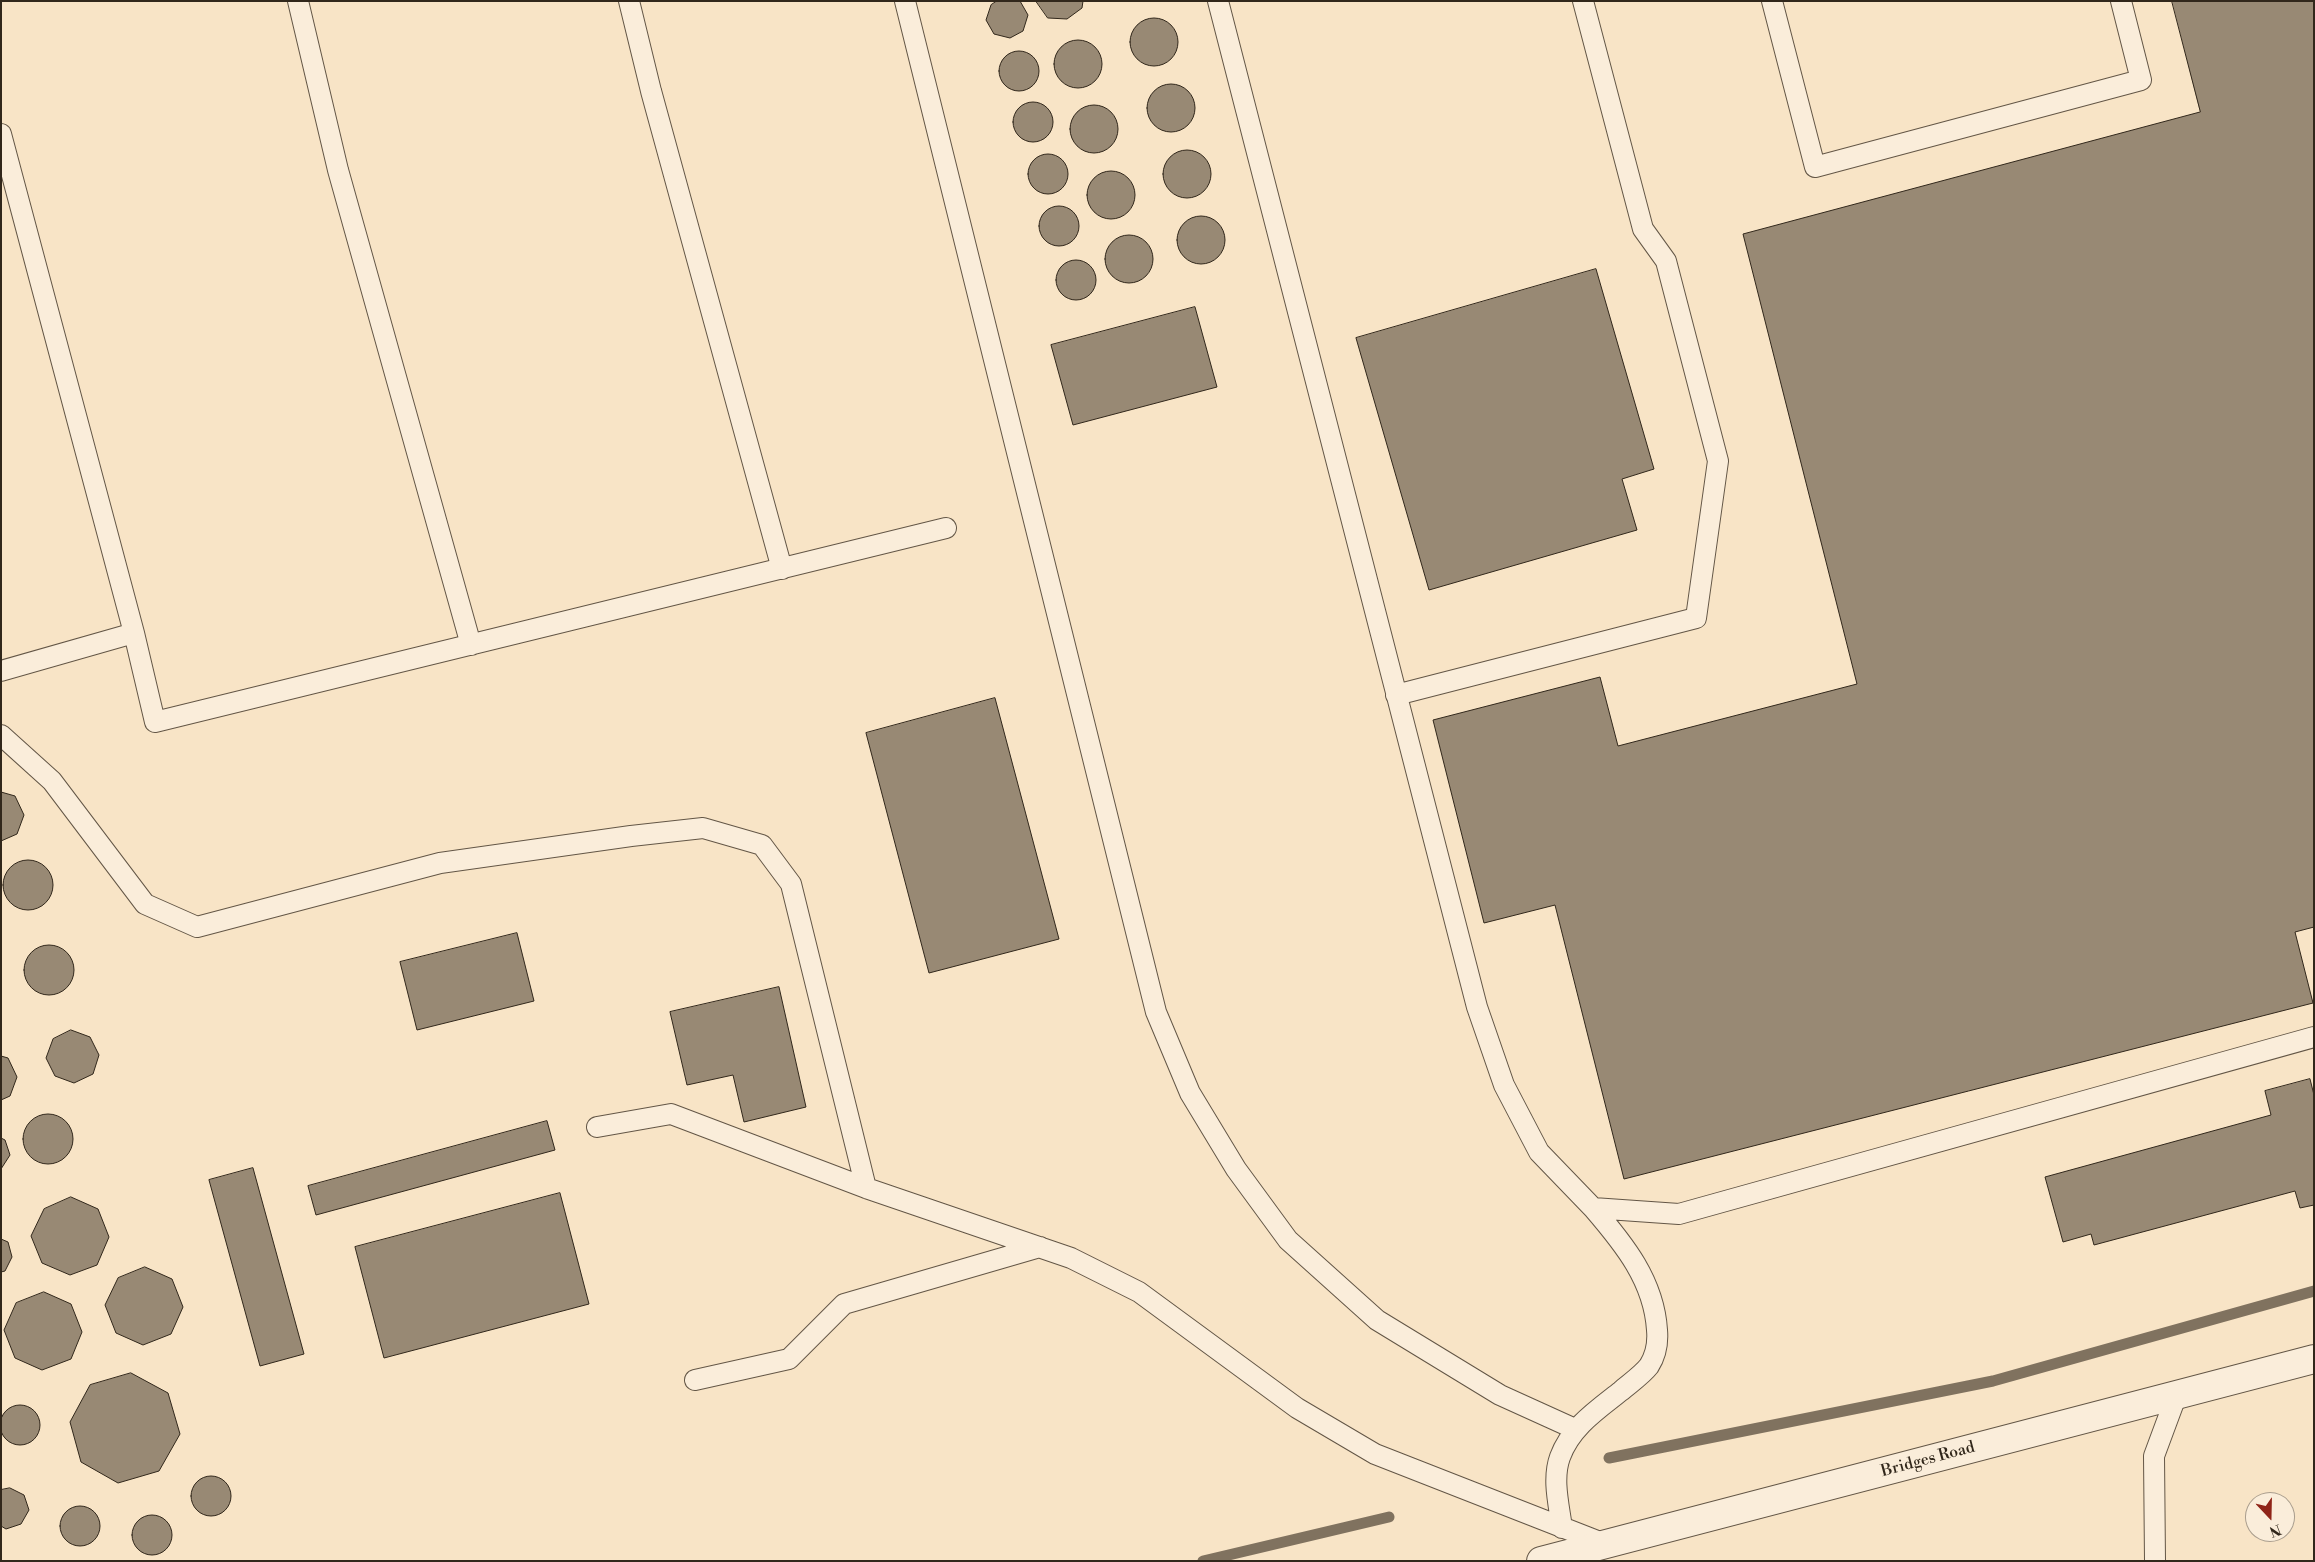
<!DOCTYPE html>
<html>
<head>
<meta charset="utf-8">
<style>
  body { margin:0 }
  #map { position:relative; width:2315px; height:1562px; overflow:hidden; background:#f8e4c6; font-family:"Libre Bodoni",serif }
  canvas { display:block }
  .frame { position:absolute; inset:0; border:2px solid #31271b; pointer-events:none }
  .north { position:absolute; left:2245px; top:1492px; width:50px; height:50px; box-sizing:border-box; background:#faedda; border:1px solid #aa9e8e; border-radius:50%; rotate:159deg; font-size:14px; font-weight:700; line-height:20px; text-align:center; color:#31271b }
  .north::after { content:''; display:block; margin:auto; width:18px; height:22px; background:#8f2418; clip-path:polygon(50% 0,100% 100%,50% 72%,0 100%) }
</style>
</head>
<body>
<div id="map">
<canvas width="2315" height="1562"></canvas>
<div class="frame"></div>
<div class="north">N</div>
</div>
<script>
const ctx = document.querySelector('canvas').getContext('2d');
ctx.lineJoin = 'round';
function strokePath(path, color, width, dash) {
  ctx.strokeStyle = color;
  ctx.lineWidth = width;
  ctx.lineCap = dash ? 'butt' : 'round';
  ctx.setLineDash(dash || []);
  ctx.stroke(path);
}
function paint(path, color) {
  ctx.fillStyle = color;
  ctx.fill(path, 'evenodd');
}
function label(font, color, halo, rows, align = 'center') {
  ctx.font = font + ' "Libre Bodoni",serif';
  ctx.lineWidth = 4.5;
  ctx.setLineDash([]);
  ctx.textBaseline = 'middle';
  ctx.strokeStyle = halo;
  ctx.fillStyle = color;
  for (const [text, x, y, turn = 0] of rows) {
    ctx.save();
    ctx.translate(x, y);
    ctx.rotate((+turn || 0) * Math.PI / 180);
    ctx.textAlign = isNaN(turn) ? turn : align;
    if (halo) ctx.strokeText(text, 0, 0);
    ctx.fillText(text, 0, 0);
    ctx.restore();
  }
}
strokePath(new Path2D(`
  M1609,1458L1993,1381L2314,1291
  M1203,1561L1389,1517`), '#80725f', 11);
const building = new Path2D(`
  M997,1H1020L1028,15L1023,31L1010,38L994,34L986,20L991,5Z
  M1036,1H1083L1082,8L1067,19L1048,18Z
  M2172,1H2314V927L2295,932L2313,1003L1624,1179L1555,905L1484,923L1433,720L1600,677L1618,746L1857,684L1743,234L2200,112Z
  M1130 42a24 24 0 1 1 48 0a24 24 0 1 1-48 0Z
  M1054 64a24 24 0 1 1 48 0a24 24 0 1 1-48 0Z
  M999 71a20 20 0 1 1 40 0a20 20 0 1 1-40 0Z
  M1147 108a24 24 0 1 1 48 0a24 24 0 1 1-48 0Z
  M1013 122a20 20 0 1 1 40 0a20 20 0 1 1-40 0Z
  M1070 129a24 24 0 1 1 48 0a24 24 0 1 1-48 0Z
  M1163 174a24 24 0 1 1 48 0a24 24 0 1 1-48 0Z
  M1028 174a20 20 0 1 1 40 0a20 20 0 1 1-40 0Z
  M1087 195a24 24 0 1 1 48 0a24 24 0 1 1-48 0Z
  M1039 226a20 20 0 1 1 40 0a20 20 0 1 1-40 0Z
  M1177 240a24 24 0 1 1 48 0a24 24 0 1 1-48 0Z
  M1105 259a24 24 0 1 1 48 0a24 24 0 1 1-48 0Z
  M1056 280a20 20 0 1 1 40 0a20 20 0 1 1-40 0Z
  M1596,269L1654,469L1622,479L1637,530L1429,590L1356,338Z
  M1195,307L1217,387L1073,425L1051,345Z
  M995,698L1059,939L929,973L866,733Z
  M1,792L15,796L24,815L17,834L1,841Z
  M3 885a25 25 0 1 1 50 0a25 25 0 1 1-50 0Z
  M517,933L534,1001L417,1030L400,962Z
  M24 970a25 25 0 1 1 50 0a25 25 0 1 1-50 0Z
  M779,987L806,1107L744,1122L733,1075L687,1085L670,1012Z
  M71,1030L90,1037L99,1055L93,1074L74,1083L55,1076L46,1058L53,1039Z
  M1,1056L8,1058L17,1077L10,1096L1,1100Z
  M2310,1079L2314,1095V1205L2300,1208L2295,1191L2094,1245L2091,1234L2063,1242L2045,1177L2271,1115L2265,1091Z
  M23 1139a25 25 0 1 1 50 0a25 25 0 1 1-50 0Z
  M547,1121L555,1150L316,1215L308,1186Z
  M1,1138L5,1140L10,1155L1,1169Z
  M253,1168L304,1354L260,1366L209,1180Z
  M560,1193L589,1304L384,1358L355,1247Z
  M71,1197L98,1209L109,1237L97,1265L70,1275L42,1263L31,1236L44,1209Z
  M1,1239L8,1242L12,1257L5,1271L1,1272Z
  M145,1267L172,1279L183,1307L171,1334L143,1345L116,1333L105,1305L118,1278Z
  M44,1292L71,1304L82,1332L71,1359L42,1370L15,1358L4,1330L16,1303Z
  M131,1373L168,1393L180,1434L159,1471L118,1483L81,1462L70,1422L90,1385Z
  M0 1425a20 20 0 1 1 40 0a20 20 0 1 1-40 0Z
  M191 1496a20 20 0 1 1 40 0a20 20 0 1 1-40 0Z
  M10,1488L24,1495L29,1510L21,1524L6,1529L1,1526V1490Z
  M60 1526a20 20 0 1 1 40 0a20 20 0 1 1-40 0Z
  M132 1535a20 20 0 1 1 40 0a20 20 0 1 1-40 0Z`);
paint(building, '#988974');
strokePath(building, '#31271b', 1);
const lane = new Path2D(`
  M298,1L338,170L471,645
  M629,1L651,91L782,569
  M905,1L1156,1012L1190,1093L1236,1169L1288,1240L1377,1320L1500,1395L1575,1429
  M1218,1L1477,1007L1504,1085L1539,1152L1593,1208L1679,1214L2314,1037
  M1772,1L1815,167L2141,80L2121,1
  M1,134L134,633L155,722L946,528
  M1,671L134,633
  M1396,695L1696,618L1718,461L1666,261L1643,229L1583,1
  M1,735L52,781L145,904L197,927L440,863L631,836L703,828L762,845L791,884L866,1188
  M597,1127L671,1114L866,1188L1071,1258L1139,1292L1297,1408L1375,1454L1605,1544
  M695,1380L789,1359L844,1304L1040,1247
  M1562,1528C1559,1505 1552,1479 1560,1457C1571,1427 1597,1410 1621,1391C1629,1384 1642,1375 1649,1366C1656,1355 1658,1341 1657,1330C1654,1281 1624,1244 1593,1208
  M2155,1561L2154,1456L2177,1394`);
const street = new Path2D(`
  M1541,1561L2314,1359`);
strokePath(lane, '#635646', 22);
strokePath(street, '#635646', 30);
strokePath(lane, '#faedda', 20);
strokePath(street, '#faedda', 28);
label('16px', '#31271b', '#faedda', [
  ["Bridges Road",1928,1460,-15]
]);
</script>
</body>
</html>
